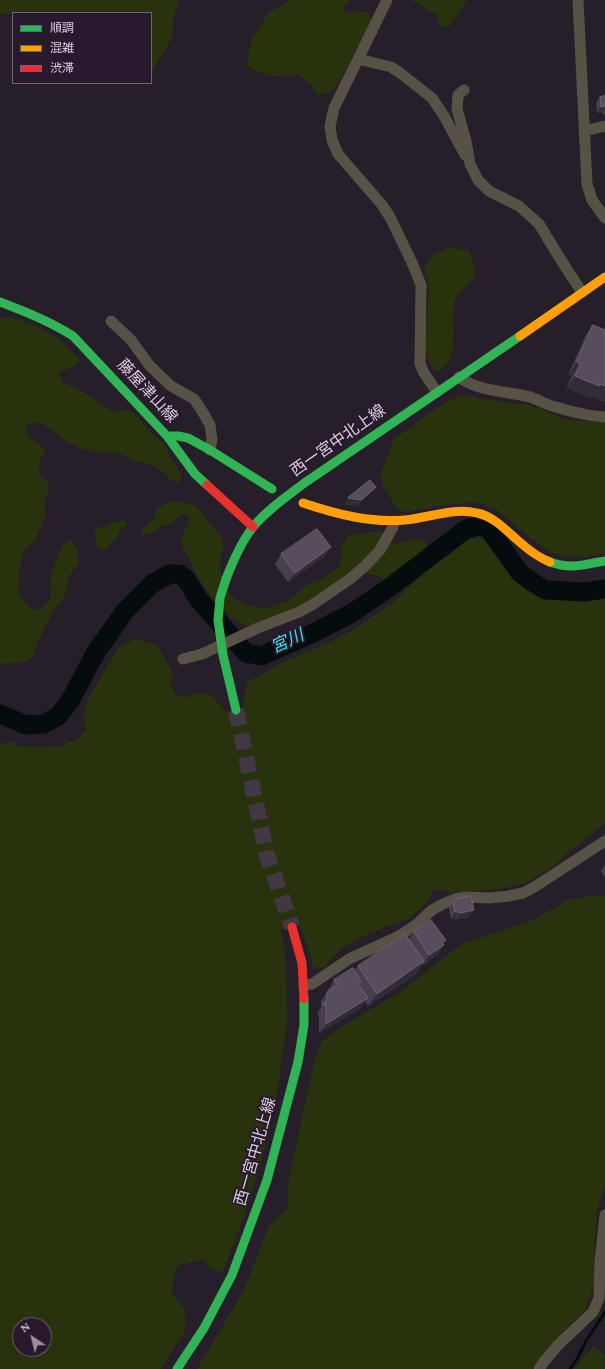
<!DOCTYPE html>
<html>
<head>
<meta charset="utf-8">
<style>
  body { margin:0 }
  #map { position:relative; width:605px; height:1369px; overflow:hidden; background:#261e29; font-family:Spectral,"Noto Sans JP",serif }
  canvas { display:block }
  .legend { position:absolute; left:12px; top:12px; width:140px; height:72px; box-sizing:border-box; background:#29192e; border:1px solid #6f6174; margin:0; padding:5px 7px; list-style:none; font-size:12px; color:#d8cedc }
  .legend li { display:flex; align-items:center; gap:8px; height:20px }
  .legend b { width:20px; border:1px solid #6f6174 }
  .north { position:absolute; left:12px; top:1317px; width:40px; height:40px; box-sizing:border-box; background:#29192e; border:1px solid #6f6174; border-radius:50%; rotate:325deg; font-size:11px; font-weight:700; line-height:16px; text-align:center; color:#d8cedc }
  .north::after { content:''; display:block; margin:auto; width:14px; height:18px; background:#9a909d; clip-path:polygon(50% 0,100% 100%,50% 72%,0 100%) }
</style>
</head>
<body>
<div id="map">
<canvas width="605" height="1369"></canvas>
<ul class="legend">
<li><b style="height:5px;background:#30b455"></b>順調</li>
<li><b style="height:5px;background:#ff9f0a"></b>混雑</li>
<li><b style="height:5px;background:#e5322d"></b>渋滞</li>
</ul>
<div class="north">N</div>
</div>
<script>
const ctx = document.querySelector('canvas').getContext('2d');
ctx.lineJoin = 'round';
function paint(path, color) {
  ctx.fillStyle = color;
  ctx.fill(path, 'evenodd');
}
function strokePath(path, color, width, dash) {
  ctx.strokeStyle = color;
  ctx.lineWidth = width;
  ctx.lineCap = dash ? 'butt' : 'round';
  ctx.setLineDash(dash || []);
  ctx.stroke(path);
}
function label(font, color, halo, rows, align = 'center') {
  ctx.font = font + ' Spectral,"Noto Sans JP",serif';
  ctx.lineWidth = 4;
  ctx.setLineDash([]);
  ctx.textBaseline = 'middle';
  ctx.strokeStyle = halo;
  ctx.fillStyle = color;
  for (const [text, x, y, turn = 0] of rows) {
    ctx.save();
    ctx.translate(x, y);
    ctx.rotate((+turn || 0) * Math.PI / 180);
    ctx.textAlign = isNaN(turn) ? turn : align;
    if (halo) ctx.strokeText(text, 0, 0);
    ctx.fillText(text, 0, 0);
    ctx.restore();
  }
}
paint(new Path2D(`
  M0,0H179V1L173,18L172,38L151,73V13H13L0,15Z
  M292,0H350L344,7L345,13L367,12L372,18L342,77L331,92L318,95L310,83L298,75L271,76L255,71L246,66L252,38L269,12Z
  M411,0H467L449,27H441L436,14Z
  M449,247L469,251L475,268L474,279L461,291L454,302L453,348L449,362L437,372L431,367L425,351L429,287L424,269L434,254Z
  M10,317C39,326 63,336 80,362L71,368L59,373L63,383C82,390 98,401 114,413L125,409L134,413L151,433L164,443L168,452L182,475L178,483L170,480L165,473L155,466L137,462L122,454L112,452L101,453L82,449L64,440L42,423L33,422L26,427L29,437L38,443L45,450L39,463V474L47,482L49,488L44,504L46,514L35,541L24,550L20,568L19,592L24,602L32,610L41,609L51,599L50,584L52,572L62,545L72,540L77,550L79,563L69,576L64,598L53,611L38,643L33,657L26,662L0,664V319Z
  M463,395L495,401L526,404L569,420L605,422V553L585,557L564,556L550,552L525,534L496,509L477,502L442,505L407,512L398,509L384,489L380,475L394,439L447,401Z
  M180,501L196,506L223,539L224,546L220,559V569L230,595L244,605L267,609L293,598L305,586L323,578L340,566L342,546L349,535L381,531L383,536L394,544L413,539L424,540L428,546L398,574L385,579L375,575L354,572L311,602L256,625L246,626L231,618L211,597L195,572L192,563L183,549L181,540L187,525L189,518L184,514L179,516L168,525L161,526L148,535H141L143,528L153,520L157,509L168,502Z
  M125,520L127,524L121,529L116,538L105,550L97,548L94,530L98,527H105L112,522Z
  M475,538L488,539L492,542C502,555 511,571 522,582C534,595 588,598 605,594V823L590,836L568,852L554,866L525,883L501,889L451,893L441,889L432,891L428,901L410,918L368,934L341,949L323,968L313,967L310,954L298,922L281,929L286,962L287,1024L277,1094L263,1156L246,1211L223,1272L212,1270L203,1260L178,1265L175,1272L172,1293L185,1310L186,1329L161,1369H0V744L11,741L20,746L56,747L77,739L86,729L83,718L87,701L118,648L136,639L157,645L174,674L170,683L175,693L185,698L201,692L212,696L229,715L242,710L247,682L285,661L335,640L351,631L394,602L426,570L451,553L467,540ZM20,1325H44V1349H20Z
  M591,896H605V1186L597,1210L594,1249L595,1283L584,1311L564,1331L532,1369H197L244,1290L269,1226L287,1209L289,1179L314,1062L322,1041L349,1022L399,993L463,943L493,934L533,920L570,899Z
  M593,1346L604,1354L605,1369H574Z`), '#28330d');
strokePath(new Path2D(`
  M570,1369L577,1359L586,1341L605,1312`), '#040c0d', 3);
strokePath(new Path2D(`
  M0,714L26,725L44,724L58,716L70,701L96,652L125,611L153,583L170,574H179L186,579L199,600L246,653L261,656L313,633L352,613L389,588L466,529L478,526L488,528L520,573L531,581L545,590L585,592L605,589`), '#040c0d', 19);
strokePath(new Path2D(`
  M236,710L267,855L292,927`), '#413844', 16, [16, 8]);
strokePath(new Path2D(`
  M387,0L334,108L330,126L332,140L338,154L383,206L391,219L413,265L421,285L420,364L424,373L437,392
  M578,0L587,184L592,200L605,218
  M358,59L391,67L399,72L432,98L444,116L465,155
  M464,90L458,95L457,109L466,141L470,164L478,180L489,191L519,206L539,224L566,268L582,292
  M584,131L605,126
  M111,321L131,340L150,366L171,386L194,399L201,409L210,425L212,439L210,450
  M459,377C479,392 507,391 530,397C539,400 547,405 556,407C572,412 589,416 605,417
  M183,659L202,654L258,628L299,612L312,605L350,579L366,565L380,550L393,527L394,521
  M304,985L312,984L349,959L399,936L417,924L432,910L443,904L455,899L466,897L489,898L509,896L523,893L536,886L605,841
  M539,1369L543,1363L558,1345L593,1312L599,1298L600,1262L605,1215`), '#575245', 11);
strokePath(new Path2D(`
  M0,302C26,312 49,321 73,336L167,436L195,474L207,485
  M167,436H178L188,438L210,450L272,489
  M550,562C572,570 584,564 605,561
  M226,579C233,561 241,542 253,527C267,510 286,497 303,484L520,336
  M177,1369L204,1328L232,1275L267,1180L298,1062L304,1025V999`), '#30b455', 9);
strokePath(new Path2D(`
  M520,336L605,277
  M303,503C336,514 370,523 405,520C429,518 453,507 477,513C496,517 508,533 522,544C531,552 540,558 550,562`), '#ff9f0a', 9);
strokePath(new Path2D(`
  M207,485L253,527
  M292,927L302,963L304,999`), '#e5322d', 9);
strokePath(new Path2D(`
  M226,579L220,598L218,620L223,655L236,710`), '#30b455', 9);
paint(new Path2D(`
  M605,96V114H603V112L597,113L596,103L600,97Z
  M593,325L605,330V402L592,397L591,398L566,388L572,376L568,375L585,337Z
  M331,547L324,557L288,582L275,564L281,554Z
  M605,865V877L601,871Z
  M456,899L469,917L455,920V918L451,919L449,908Z
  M414,932L446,940L443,944L444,945L437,955L423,965L422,964L416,974L368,1006L365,1002L361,1008L319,1033V1016L317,1013L321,1008V1001L328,991V990L334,980L354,971L358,966L409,939Z`), '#493e4d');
paint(new Path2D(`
  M605,106V109L603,112L597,113L601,107Z
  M577,362L580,364L572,376L568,375Z
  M575,376L605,386V402L592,397L591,398L566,388Z
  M376,487L371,493L357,506L344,505L348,498Z
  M331,547L324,557L288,582L295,573Z
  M474,910L469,917L455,920L460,913Z
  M455,912H459L455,918L451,919Z
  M446,940L440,948L444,945L437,955L423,965L429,955L442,942Z
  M424,961L416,974L368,1006L377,994Z
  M368,998L361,1008L319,1033L326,1024Z`), '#342b38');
const building = new Path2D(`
  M605,96V106L601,107L600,97Z
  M593,325L605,330V386L600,384L599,386L575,376L580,364L577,362Z
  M370,480L376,487L361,500L348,498Z
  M317,529L331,547L295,573L281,554Z
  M471,896L474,910L460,913L459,912H455L453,902L456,901V899Z
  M431,920L446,940L442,942L444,945L429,955L414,932Z
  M405,934L424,961L377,994L358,966Z
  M353,968L361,982L358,984L368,998L326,1024V1007L323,1004L327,1000V992L337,985L334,980Z`);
paint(building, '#584d5c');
strokePath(building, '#6c6270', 1);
label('16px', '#d8cedc', '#29192e', [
  ["藤屋津山線",146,392,47],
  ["西一宮中北上線",339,442,-35],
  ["西一宮中北上線",257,1152,-74]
]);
label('italic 17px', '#36e0e3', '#29192e', [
  ["宮川",288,643,-25]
]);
</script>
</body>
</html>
